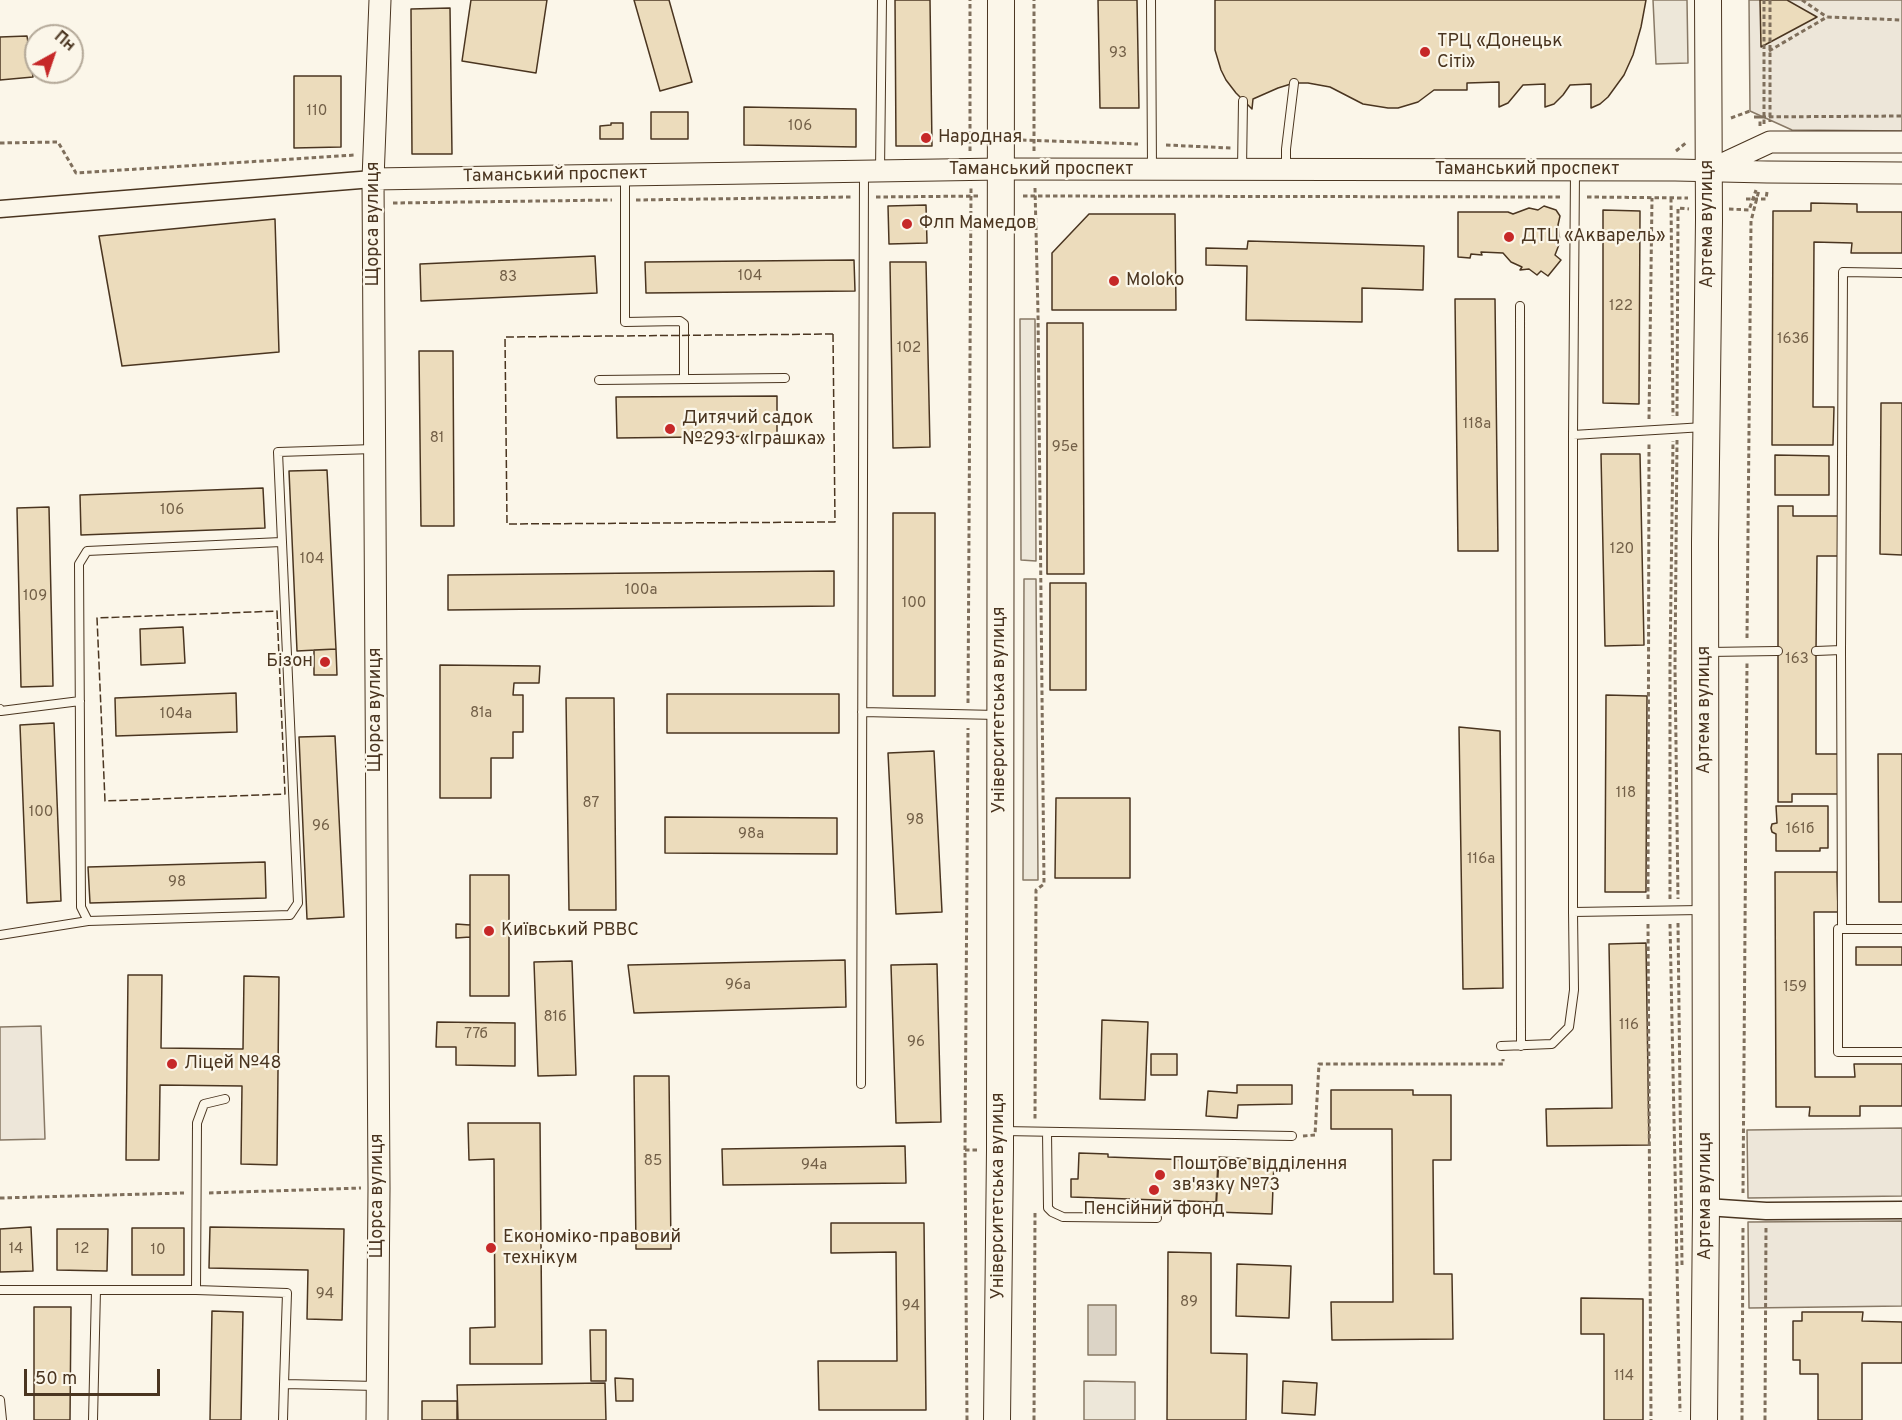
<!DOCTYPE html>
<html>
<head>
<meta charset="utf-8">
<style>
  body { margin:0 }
  #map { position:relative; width:1902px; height:1420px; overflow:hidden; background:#fbf6e9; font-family:Overpass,sans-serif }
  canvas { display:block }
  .north { position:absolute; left:24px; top:24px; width:60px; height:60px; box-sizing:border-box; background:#fbf6e9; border:2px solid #b4a999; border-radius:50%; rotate:40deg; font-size:16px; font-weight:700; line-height:24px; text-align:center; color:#4a3520 }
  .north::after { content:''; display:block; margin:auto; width:21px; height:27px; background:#c62828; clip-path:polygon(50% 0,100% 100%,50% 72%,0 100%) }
  .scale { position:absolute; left:24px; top:1369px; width:136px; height:27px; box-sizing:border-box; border:3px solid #4a3520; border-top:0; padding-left:8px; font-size:18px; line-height:21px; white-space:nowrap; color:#4a3520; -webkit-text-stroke:4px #fbf6e9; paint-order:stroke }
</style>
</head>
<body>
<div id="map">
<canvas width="1902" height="1420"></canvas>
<div class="north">Пн</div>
<div class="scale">50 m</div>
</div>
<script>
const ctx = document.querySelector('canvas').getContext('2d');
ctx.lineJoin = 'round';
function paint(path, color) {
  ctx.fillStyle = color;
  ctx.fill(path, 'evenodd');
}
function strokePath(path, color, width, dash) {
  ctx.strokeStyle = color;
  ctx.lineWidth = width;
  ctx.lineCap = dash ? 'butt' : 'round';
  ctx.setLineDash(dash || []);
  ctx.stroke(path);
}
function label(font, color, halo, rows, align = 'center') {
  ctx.font = font + ' Overpass,sans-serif';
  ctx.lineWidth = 4.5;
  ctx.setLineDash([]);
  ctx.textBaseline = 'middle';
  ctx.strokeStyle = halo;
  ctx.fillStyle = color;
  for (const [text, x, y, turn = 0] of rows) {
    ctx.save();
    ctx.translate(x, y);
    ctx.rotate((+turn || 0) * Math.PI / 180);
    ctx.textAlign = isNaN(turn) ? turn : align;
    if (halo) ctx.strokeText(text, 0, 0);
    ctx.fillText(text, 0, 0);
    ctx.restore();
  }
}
const green = new Path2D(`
  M1749,0H1902V131L1792,130L1750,111Z
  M41,1026L45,1139L0,1140V1027Z
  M1902,1128V1196L1748,1198L1747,1130Z
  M1902,1221V1306L1749,1308L1748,1222Z`);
paint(green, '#ede6d9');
strokePath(green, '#887966', 1.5);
const parking = new Path2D(`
  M1653,0H1687L1688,63L1656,64Z
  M1020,319H1035L1036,561L1021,560Z
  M1024,579H1036L1038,880H1023Z
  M1084,1381L1135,1382V1420H1084Z`);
paint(parking, '#ede7d9');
strokePath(parking, '#887966', 1.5);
const water = new Path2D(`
  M1088,1305H1116V1355H1088Z`);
paint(water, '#dcd4c6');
strokePath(water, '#887966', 1.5);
const building = new Path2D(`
  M471,0H547L536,73L462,61Z
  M634,0H669L692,82L660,91Z
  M895,0H930L932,146H896Z
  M1098,0H1137L1139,108H1100Z
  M1215,0H1646L1641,27L1633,55L1624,75L1608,97L1600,104L1591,108V84L1570,85L1563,95L1554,104L1545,107V84L1523,85L1508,103L1499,107V82L1467,83V90H1434L1418,102L1398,108H1388L1363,104L1330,87L1308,83H1294L1278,88L1253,99L1252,109L1236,93L1226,80L1221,70L1215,50Z
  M1760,0H1787L1817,17L1761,47Z
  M450,8L452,154H412L411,9Z
  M27,36L33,77L0,80V37Z
  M294,76H341V147L294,148Z
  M744,107L856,109V147L744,145Z
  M651,112H688V139H651Z
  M611,123H623V139H600V126L611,125Z
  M1811,203L1857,204V212H1902V253H1851L1852,243L1814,242L1813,407H1834L1833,445H1772L1773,211H1811Z
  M926,205L927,243L889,244L888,206Z
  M1544,206L1556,210L1560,216L1558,225L1560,242L1555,255L1561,260L1548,276L1541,271L1537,275L1529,269L1520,270L1522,267L1511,262L1503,253L1481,252L1482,255L1471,254L1470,258L1458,257V212H1508L1513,214L1529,208L1538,210Z
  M1603,210L1640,211L1639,404L1603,403Z
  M1089,214H1175L1176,310H1052V253Z
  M275,219L279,352L122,366L99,236Z
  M1248,241L1424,246L1423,290L1362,288V322L1246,320L1247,266L1206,265V248L1247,249Z
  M595,256L597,293L421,301L420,264Z
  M854,260L855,291L646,293L645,262Z
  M890,262H926L930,447L893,448Z
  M1455,299H1495L1498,551H1458Z
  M1047,323H1083L1084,574H1047Z
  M419,351H453L454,526H421Z
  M777,396V436L617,438L616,397Z
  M1881,403H1902V555L1880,554Z
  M1601,454H1640L1644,645L1605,646Z
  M1775,455L1829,456V495H1775Z
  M327,470L336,649L297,651L289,471Z
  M263,488L265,528L81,535L80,495Z
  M1778,506H1793V516H1838V556H1817L1816,651V754H1838V794H1792V802H1778Z
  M49,507L53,686L21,687L17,508Z
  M893,513H935V696H893Z
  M834,571V606L448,610V575Z
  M1050,583H1086V690H1050Z
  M183,627L185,663L141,665L140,629Z
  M336,649L337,675H314V650Z
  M440,665L540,666L539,683H514L513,695H523V732H513V758H491V798H440Z
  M236,693L237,732L116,736L115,698Z
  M667,694H839V733H667Z
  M1606,695L1647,696L1646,892H1605Z
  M566,698H614L616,910H569Z
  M54,723L61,901L27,903L20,725Z
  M1459,727L1500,731L1503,988L1463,989Z
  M335,736L344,917L307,919L299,737Z
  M934,751L942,912L896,914L888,753Z
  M1878,754H1902V902H1879Z
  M1056,798H1130V878H1055Z
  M1776,806H1828V848H1820V851H1776V834L1772,832L1771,828L1772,824L1777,823Z
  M665,817L837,818V854L665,853Z
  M265,862L266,898L90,903L88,867Z
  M1775,872H1837L1838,912H1814L1815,1077H1855L1854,1064H1902V1106H1860V1116H1809L1810,1107H1776Z
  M470,875H509V996H470Z
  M456,924L470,925V937L456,938Z
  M1646,943L1649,1145L1547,1146L1546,1109L1612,1108L1609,944Z
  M1856,947H1902V965H1856Z
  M845,960L846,1007L634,1013L628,965Z
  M572,961L576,1075L538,1076L534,962Z
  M937,964L941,1122L896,1123L891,965Z
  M128,975H162L161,1048L243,1049L244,976L279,977L277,1165L241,1164L242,1086L160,1085L159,1160H126Z
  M1102,1020L1148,1022L1145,1100L1100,1099Z
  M437,1022L515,1023V1066L456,1065V1047H436Z
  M1151,1054H1177V1075H1151Z
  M634,1076H669L671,1249H636Z
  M1237,1085H1292V1104L1238,1105L1237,1118L1206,1116L1208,1091L1237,1093Z
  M1331,1090H1413V1095H1451V1160H1433L1434,1274H1452L1453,1339L1332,1340L1331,1302H1393L1392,1129H1331Z
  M468,1123H540L542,1364H470V1328L495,1327L494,1159L469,1160Z
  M905,1146L906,1183L723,1185L722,1149Z
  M1079,1153L1108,1154V1157L1218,1161L1216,1202L1071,1197V1179H1078Z
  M1219,1157L1274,1160L1272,1214L1216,1212Z
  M831,1223H924L926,1410H819L818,1361H897L896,1252L831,1253Z
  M31,1227L33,1271L0,1272V1229Z
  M210,1227L344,1229L342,1320L307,1319L308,1270L209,1268Z
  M132,1228H184V1275H132Z
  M57,1229H108L107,1271L57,1270Z
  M1168,1252L1211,1253V1353L1247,1354L1246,1420H1167Z
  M1237,1264L1291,1266L1289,1318L1236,1316Z
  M1581,1298L1643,1299V1420H1604V1334H1581Z
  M34,1307H71L70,1420H34Z
  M212,1311L243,1312L241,1420H210Z
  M1802,1312H1863L1862,1321L1902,1322V1363H1862V1420H1818V1374H1800V1360H1793V1321H1802Z
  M590,1330H606V1381H591Z
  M615,1378L633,1379V1401H616Z
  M1283,1381L1317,1383L1315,1415L1282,1413Z
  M605,1383L606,1420H458L457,1385Z
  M422,1401H457V1420H422Z`);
paint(building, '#ecdcbc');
strokePath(building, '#4a3520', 1.5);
const service = new Path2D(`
  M1151,0L1152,168
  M1242,169L1243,101
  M1286,170V149L1294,83
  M880,171L882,0
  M1575,171L1573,435V912L1701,910
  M625,176V322L680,321L684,324V379
  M1902,273L1843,272L1841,650L1842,929H1902
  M1520,306L1521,1046
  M599,380L785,378
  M1573,435L1704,427
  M281,542L87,551L79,564L81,907L88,921L290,915L298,903L278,452L374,449
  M1816,651L1841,650
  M1708,652L1778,651
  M0,709L1,711L80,701
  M862,712L997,715
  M1842,929H1838V1052H1902
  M0,935L88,921
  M1501,1046L1552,1044L1569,1027L1574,990L1573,912
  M861,1084L864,172
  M225,1099L204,1104L197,1123L196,1290L287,1293L284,1384
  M1003,1131L1292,1136
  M1047,1132L1048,1208L1052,1212L1063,1217L1157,1218
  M0,1290H196
  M0,1400L2,1420
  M93,1420L96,1290
  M283,1420L284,1384L377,1386`);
const minor = new Path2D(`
  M0,209L373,179
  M1706,1207L1766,1211L1902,1210`);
const tertiary = new Path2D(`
  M1712,169L1770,142H1902
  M373,179L1001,169L1675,170L1767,172L1902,173
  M377,1420L379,1188L373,179L380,0`);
const primary = new Path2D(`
  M997,1420L1000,1150L1001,0
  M1704,1420L1706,1207L1705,542L1709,220L1708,0`);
strokePath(service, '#4a3520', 10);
strokePath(minor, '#4a3520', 19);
strokePath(tertiary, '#4a3520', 23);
strokePath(primary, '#4a3520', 28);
strokePath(new Path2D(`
  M1770,0V122
  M1802,0L1827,17
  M1769,51L1827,17L1902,20
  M1754,117L1902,116
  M1731,118L1750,111
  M1764,124V0
  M1760,126V116
  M1022,140L1138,144
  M0,143L58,142L76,173L355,155
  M1166,145L1231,148
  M970,151V0
  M1034,151V0
  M1676,151L1687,142
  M1035,188L1038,313L1044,884L1036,890L1035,1119
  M1023,196L1562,197
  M876,197L980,196
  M1587,197L1688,198
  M1671,198L1673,416
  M1746,199H1766L1767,192
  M636,200L851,197
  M393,203L612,200
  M1729,209L1749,210L1756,190
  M1677,416L1678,208L1689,209
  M1649,419L1652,198
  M1677,440L1675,666L1678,899
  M1747,638L1751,221L1759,190
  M968,703L971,188
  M1648,899L1649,444
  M1670,899V664L1673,441
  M1678,923L1682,1265
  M1648,924L1651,1420
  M1670,924L1680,1412
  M1303,1136L1315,1135L1319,1064H1503V1059
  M965,1150H979
  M209,1193L361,1188
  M1743,1193L1747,663
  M0,1198L184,1193
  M967,1420L965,1150L968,728
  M1034,1420L1035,1213
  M1742,1420L1743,1227
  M1765,1420L1766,1227`), '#7f6f5c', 3, [4.5, 3]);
strokePath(service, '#fbf6e9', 8);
strokePath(minor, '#fbf6e9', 16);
strokePath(tertiary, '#fbf6e9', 21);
strokePath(primary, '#fbf6e9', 26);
strokePath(new Path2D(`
  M833,334L835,522L507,524L505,337Z
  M277,611L285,794L105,801L97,618Z`), '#4a3520', 1.5, [8, 3]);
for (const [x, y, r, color] of [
  [1425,52,6,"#c62828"],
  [926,138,6,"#c62828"],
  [907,224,6,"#c62828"],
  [1509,237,6,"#c62828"],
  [1114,281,6,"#c62828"],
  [670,429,6,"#c62828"],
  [325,662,6,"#c62828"],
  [489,931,6,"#c62828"],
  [172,1064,6,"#c62828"],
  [1160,1175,6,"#c62828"],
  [1154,1190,6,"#c62828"],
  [491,1248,6,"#c62828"]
]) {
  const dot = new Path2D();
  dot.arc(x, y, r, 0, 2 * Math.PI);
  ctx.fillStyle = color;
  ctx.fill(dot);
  strokePath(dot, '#fbf6e9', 2);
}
label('15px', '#725f47', null, [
  ["93",1118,54],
  ["110",317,112],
  ["106",800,127],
  ["104",750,277],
  ["83",508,278],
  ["122",1621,307],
  ["163б",1793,340],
  ["102",909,349],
  ["118а",1477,425],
  ["81",437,439],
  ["95е",1065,448],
  ["106",172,511],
  ["120",1622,550],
  ["104",312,560],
  ["100а",641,591],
  ["109",35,597],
  ["100",914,604],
  ["163",1797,660],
  ["81а",481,714],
  ["104а",176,715],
  ["118",1626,794],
  ["87",591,804],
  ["100",41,813],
  ["98",915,821],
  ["96",321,827],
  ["161б",1800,830],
  ["98а",751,835],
  ["116а",1481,860],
  ["98",177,883],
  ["96а",738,986],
  ["159",1795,988],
  ["81б",555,1018],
  ["116",1629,1026],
  ["77б",476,1035],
  ["96",916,1043],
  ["85",653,1162],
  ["94а",814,1166],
  ["14",16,1250],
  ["12",82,1250],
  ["10",158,1251],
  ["94",325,1295],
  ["89",1189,1303],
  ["94",911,1307],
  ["114",1624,1377]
]);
label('18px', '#4a3520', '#fbf6e9', [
  ["ТРЦ «Донецьк",1437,42],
  ["Сіті»",1437,63],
  ["Народная",938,138],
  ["Флп Мамедов",919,224],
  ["ДТЦ «Акварель»",1521,237],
  ["Moloko",1126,281],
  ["Дитячий садок",682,419],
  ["№293 «Іграшка»",682,440],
  ["Бізон",313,662,"right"],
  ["Київський РВВС",501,931],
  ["Ліцей №48",184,1064],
  ["Поштове відділення",1172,1165],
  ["зв'язку №73",1172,1186],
  ["Пенсійний фонд",1154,1210,"center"],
  ["Економіко-правовий",503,1238],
  ["технікум",503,1259]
], 'left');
label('18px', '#4a3520', '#fbf6e9', [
  ["Таманський проспект",1041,170],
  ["Таманський проспект",1527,170],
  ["Таманський проспект",555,176,-1],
  ["Щорса вулиця",374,224,-90],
  ["Артема вулиця",1708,224,-90],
  ["Щорса вулиця",376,710,-90],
  ["Університетська вулиця",1000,710,-90],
  ["Артема вулиця",1705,710,-90],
  ["Щорса вулиця",378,1196,-90],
  ["Університетська вулиця",999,1196,-90],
  ["Артема вулиця",1706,1196,-90]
]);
</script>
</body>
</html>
